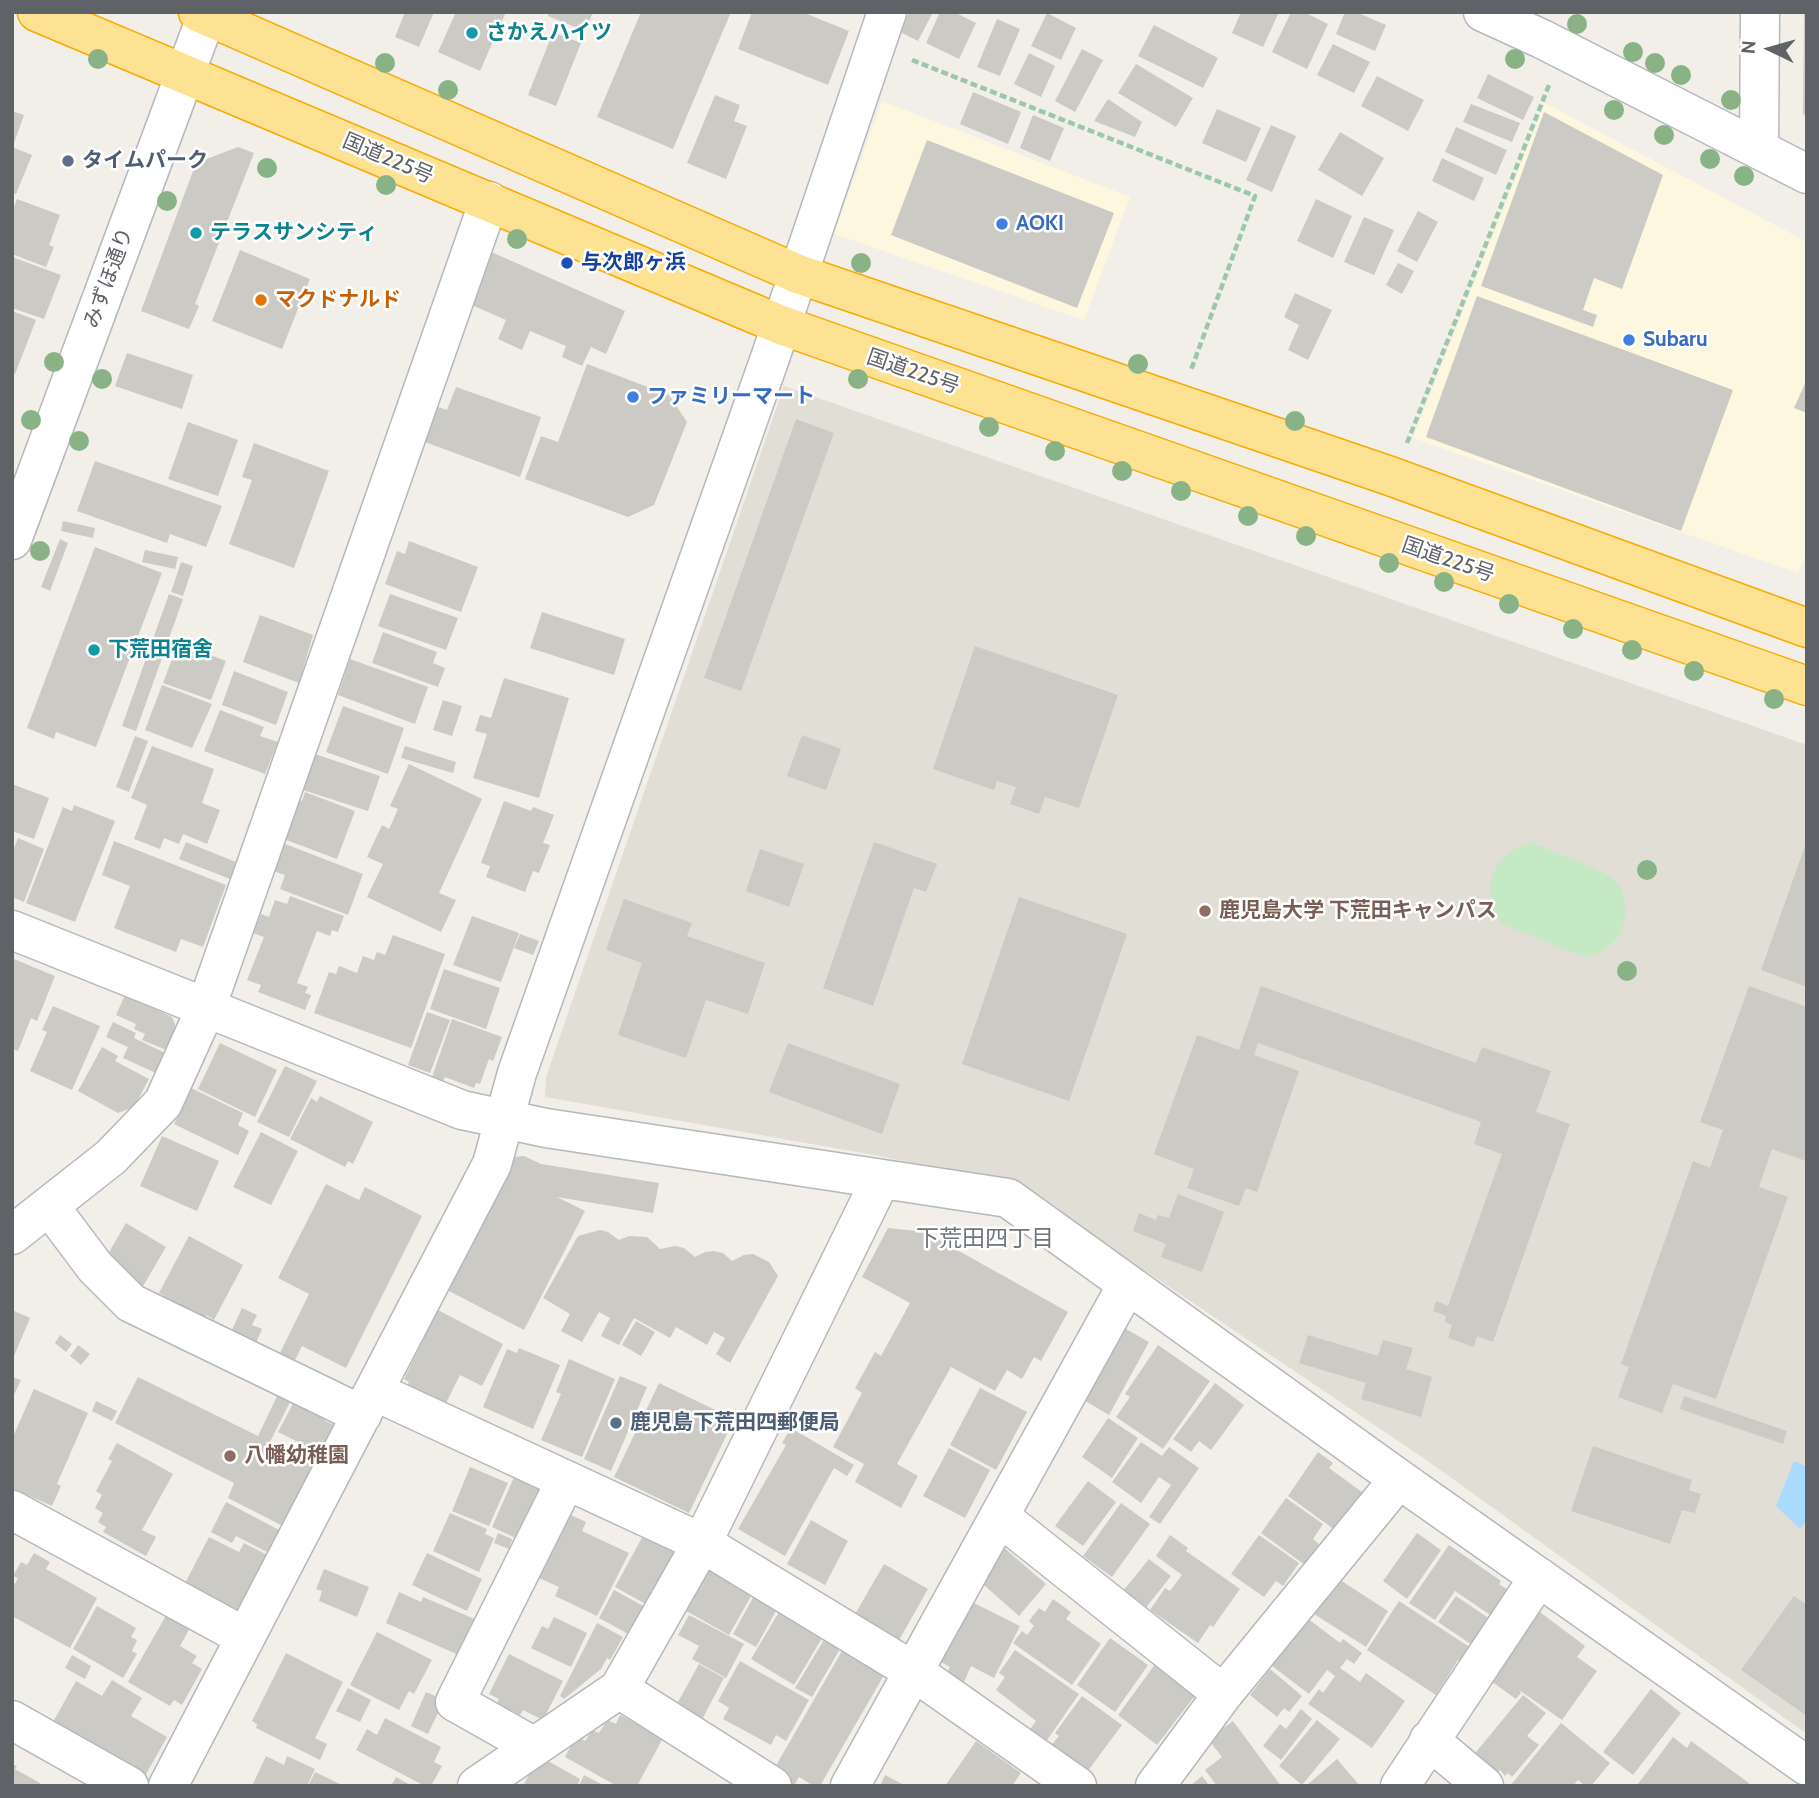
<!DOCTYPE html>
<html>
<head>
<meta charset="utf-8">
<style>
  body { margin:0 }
  #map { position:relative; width:1819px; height:1798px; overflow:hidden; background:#f1efe8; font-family:Cabin,sans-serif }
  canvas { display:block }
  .frame { position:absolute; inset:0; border:14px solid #5f6368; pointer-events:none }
  .north { position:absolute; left:1735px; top:14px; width:70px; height:70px; -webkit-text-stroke:5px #fff; paint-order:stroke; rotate:275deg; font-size:19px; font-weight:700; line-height:28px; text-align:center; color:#5f6368 }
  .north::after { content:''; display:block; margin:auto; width:24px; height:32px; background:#5f6368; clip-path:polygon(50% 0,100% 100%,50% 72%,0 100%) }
</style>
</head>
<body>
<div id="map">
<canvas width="1819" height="1798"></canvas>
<div class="frame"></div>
<div class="north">N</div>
</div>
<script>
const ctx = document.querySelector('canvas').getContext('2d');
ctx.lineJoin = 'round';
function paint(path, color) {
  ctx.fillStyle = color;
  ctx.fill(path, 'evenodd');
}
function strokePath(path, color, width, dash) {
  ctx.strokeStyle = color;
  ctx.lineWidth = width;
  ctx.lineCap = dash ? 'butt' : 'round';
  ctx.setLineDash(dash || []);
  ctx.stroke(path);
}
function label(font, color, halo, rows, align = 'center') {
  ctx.font = font + ' Cabin,"Noto Sans JP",sans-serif';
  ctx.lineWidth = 5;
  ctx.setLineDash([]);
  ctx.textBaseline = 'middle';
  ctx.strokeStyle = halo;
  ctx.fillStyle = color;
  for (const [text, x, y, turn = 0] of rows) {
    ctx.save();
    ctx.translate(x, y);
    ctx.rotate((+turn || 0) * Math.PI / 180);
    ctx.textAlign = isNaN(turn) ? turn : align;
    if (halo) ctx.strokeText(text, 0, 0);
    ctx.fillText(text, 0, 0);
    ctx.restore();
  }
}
paint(new Path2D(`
  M882,101L1130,197L1084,320L834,234Z
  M1545,103L1807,242V552L1798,573L1413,438Z`), '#fef7e0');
paint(new Path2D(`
  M784,386L1807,745V1734L1425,1459L1061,1214L1010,1183L874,1155L545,1097L546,1077Z`), '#e1ded6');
paint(new Path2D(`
  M1532,843C1548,849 1604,870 1613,879C1625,890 1628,910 1623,925C1617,945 1602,953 1583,957L1501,923C1479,888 1492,852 1532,843Z`), '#c5e8c5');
paint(new Path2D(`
  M1794,1461L1807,1467V1520L1800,1529L1776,1506Z`), '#aadaff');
paint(new Path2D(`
  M405,12H434L419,47L395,37Z
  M456,12L505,14L480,71L438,52Z
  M549,12H593L585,31L548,16Z
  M641,12H731L673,149L597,117Z
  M752,12H802L849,31L828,85L738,49Z
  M909,12H933L918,41L900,32Z
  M940,12H954L976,23L959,59L926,43Z
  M1241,12H1279L1263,47L1232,33Z
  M1291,12H1304L1328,24L1307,69L1272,52Z
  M1345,12H1356L1386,25L1375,51L1336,34Z
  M1804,12H1807V116L1803,114Z
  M1047,13L1076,28L1061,60L1031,46Z
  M997,19L1020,29L1000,76L977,67Z
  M1154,25L1218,58L1203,88L1138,56Z
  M553,32L581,43L556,106L528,95Z
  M1333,44L1370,62L1354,93L1317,75Z
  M1082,49L1103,60L1075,112L1055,101Z
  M1029,53L1055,66L1041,97L1014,84Z
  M1136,64L1193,98L1176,127L1118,93Z
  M1488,74L1534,97L1523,120L1477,98Z
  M1377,76L1424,100L1408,131L1361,106Z
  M973,92L1021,112L1008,144L960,124Z
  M715,95L740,105L734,121L747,126L726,179L687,163Z
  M1108,99L1142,122L1135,137L1094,121Z
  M1471,104L1520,123L1512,142L1463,122Z
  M1217,109L1261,128L1246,162L1202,143Z
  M12,111L24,115L13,146H12Z
  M1544,112L1663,175L1622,289L1594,278L1583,310L1597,315L1593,327L1481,286Z
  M1033,115L1064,128L1050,161L1020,148Z
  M1271,125L1296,136L1272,192L1246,180Z
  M1456,127L1507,150L1496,175L1445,152Z
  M1340,132L1384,158L1362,196L1318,170Z
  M927,140L1114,213L1077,308L891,235Z
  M12,147L32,155L16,194L12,193Z
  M238,147L254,153L195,304L199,306L189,329L141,311L196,163Z
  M1442,158L1484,178L1474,201L1432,181Z
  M17,199L60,215L49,245L54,247L46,267L12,254V212Z
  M1316,199L1352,216L1333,258L1297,241Z
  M1418,211L1438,222L1417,262L1397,251Z
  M1364,217L1394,230L1374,275L1344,262Z
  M240,250L310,279L282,349L212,321Z
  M489,251L625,311L606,354L591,347L582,366L562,357L566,346L530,331L522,350L498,339L506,320L467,303Z
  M12,257L61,275L44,319L12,308Z
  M1398,263L1414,271L1402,294L1386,285Z
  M1295,293L1332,310L1308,360L1288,350L1299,325L1284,317Z
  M1477,296L1733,390L1681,531L1426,437Z
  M12,311L36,320L15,374L12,373Z
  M127,353L193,375L182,409L115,386Z
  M587,364L669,395L687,422L654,505L628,517L525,479L541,436L558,442Z
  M1807,379V413L1794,408Z
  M456,387L541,417L520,477L422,441L435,406L447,410Z
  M796,419L834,433L741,691L704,678Z
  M188,422L238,440L218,496L168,479Z
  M254,443L329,471L294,568L229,544L252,480L242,477Z
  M95,461L222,506L206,547L170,534L167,543L77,511Z
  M63,521L95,528L93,538L61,531Z
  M60,539L68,543L50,591L41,587Z
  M409,541L478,567L461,612L385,584L397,551L405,554Z
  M95,547L162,573L96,747L56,732L54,739L27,728Z
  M145,550L178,557L175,569L142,562Z
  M181,562L193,566L183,596L171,592Z
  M169,594L183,599L136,731L122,726Z
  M390,594L458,618L446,650L378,626Z
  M542,612L625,639L614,675L530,648Z
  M260,615L313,635L299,683L243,662Z
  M383,632L437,652L433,663L445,668L438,687L372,663Z
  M178,643L226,661L211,700L163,683Z
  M975,646L1118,695L1079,808L1045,797L1039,814L1010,804L1016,787L997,781L994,790L933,769Z
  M350,659L428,687L415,724L338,695Z
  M234,671L288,692L276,725L222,705Z
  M504,678L569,698L539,798L473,778L487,734L475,731L480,715L491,718Z
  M162,685L212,704L192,748L145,730Z
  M443,700L462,706L452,736L433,730Z
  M343,706L404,728L388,774L326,752Z
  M220,710L264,727L260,736L278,742L265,774L204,751Z
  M802,735L841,749L826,790L787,776Z
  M135,736L148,741L129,792L116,787Z
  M152,746L214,769L202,803L220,810L207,844L183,834L179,844L164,838L160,849L134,839L147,805L131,798Z
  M405,746L456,762L453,773L401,758Z
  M315,754L380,776L368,811L303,790Z
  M409,764L482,799L439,893L456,900L441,932L367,897L383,864L367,857L382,825L389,829L398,809L390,806Z
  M12,784L49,798L34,839L12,831Z
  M305,792L355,811L337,859L281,838L296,799L302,801Z
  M504,801L531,811L533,807L554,815L543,843L550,845L539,873L533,871L525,892L486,877L490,866L481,863Z
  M74,805L115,821L75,922L26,903L63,807L72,811Z
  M18,838L44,849L24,902L12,897V853Z
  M114,841L226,885L203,947L181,939L176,952L114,928L130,886L102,875Z
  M186,842L236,862L230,879L179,859Z
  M280,842L363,874L348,915L280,889L285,875L270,870Z
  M874,842L937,864L926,892L914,888L873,1006L823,988Z
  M1806,843H1807V987L1761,970Z
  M760,849L804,864L789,907L746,891Z
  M290,896L344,916L338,932L332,930L330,936L317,931L297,983L308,987L305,993L311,995L305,1010L258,992L261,985L247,980L264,937L253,933L261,914L269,917L275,900L287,904Z
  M1019,897L1127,934L1069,1101L962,1064Z
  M624,899L692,923L687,936L765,963L748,1014L706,1000L686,1058L618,1035L642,963L606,950Z
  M472,916L519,933L501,982L453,965Z
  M520,934L539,941L533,955L514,948Z
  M393,935L445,954L411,1048L314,1013L329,972L336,974L339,966L357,973L363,956L374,960L377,952L385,955Z
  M14,959L55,976L37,1021L31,1018L18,1051L12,1049Z
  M444,969L500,988L486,1029L430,1009Z
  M1261,986L1476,1063L1482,1047L1551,1071L1536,1112L1570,1124L1493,1342L1477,1336L1474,1347L1448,1338L1452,1325L1445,1322L1446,1316L1433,1311L1436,1301L1448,1306L1502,1154L1474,1144L1481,1122L1258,1043L1254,1055L1299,1071L1257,1192L1246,1188L1239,1206L1187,1188L1194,1169L1154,1154L1197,1035L1239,1050Z
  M1749,986L1807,1007V1158L1806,1161L1772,1149L1759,1187L1788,1197L1716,1399L1673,1384L1662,1413L1618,1397L1629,1367L1621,1364L1693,1161L1710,1168L1723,1130L1700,1122Z
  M125,995L172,1017L178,1033L169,1051L142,1040L145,1034L134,1029L136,1024L116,1015Z
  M53,1006L100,1026L72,1090L30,1071L47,1032L42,1030Z
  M427,1012L450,1020L430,1073L408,1065Z
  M452,1019L502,1037L493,1061L489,1059L480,1084L476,1083L474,1088L445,1077L443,1081L432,1077Z
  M113,1022L136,1033L134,1038L167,1054L158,1074L123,1058L128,1047L106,1037Z
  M220,1043L277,1070L255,1117L198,1089Z
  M788,1043L900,1084L882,1134L769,1092Z
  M102,1047L118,1056L115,1061L149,1079L134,1107L118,1113L78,1091Z
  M285,1066L317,1081L289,1137L257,1122Z
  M191,1088L243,1113L238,1125L249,1131L238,1155L174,1124Z
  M320,1096L373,1122L353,1164L348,1161L345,1167L290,1139L311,1098L317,1102Z
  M261,1132L298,1151L271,1205L233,1187Z
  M162,1136L219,1161L197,1211L140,1186Z
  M524,1156L541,1164L659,1183L653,1213L557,1197L585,1211L524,1330L447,1290L514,1157Z
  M326,1184L359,1200L365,1187L422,1216L346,1368L302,1346L294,1362L279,1355L309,1294L278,1278Z
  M1178,1194L1224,1212L1202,1272L1161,1257L1166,1244L1133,1231L1139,1213L1156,1220L1158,1215L1169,1218Z
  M126,1223L166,1247L142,1288L105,1259Z
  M888,1228L925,1232L1068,1312L1041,1361L1034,1357L1022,1379L1007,1370L995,1391L951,1367L897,1464L918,1476L901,1508L855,1482L864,1464L833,1447L862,1393L855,1388L875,1352L881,1356L910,1303L862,1277Z
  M600,1230L608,1232L619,1240L629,1236L647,1237L660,1249L675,1246L684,1248L695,1257L705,1252L714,1251L723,1253L732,1261L744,1255L753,1254L769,1262L778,1276L730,1363L716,1354L725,1338L714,1332L707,1345L676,1327L670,1338L634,1318L619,1345L601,1336L610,1318L599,1312L582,1342L561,1331L570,1314L543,1298L578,1236Z
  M189,1236L243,1265L214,1320L206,1315L204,1319L161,1304L165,1296L159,1293Z
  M242,1308L257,1315L252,1325L262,1329L256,1343L231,1332Z
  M12,1310L30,1318L12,1361Z
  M438,1310L503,1344L482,1386L460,1375L444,1407L406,1387L409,1382L404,1379Z
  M636,1321L655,1332L641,1356L622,1345Z
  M1117,1324L1149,1342L1109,1415L1075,1395Z
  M60,1335L72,1344L66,1352L55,1343Z
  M1308,1335L1378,1356L1383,1340L1413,1348L1406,1369L1432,1377L1421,1417L1361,1399L1366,1383L1299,1363Z
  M78,1345L90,1354L81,1365L70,1356Z
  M1158,1345L1210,1381L1163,1449L1116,1417L1130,1397L1125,1394Z
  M519,1348L560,1365L533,1429L483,1407L507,1349L517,1353Z
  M569,1359L615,1379L582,1457L541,1440L561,1394L556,1392Z
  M620,1376L647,1387L611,1471L584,1459Z
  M12,1377L21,1380L12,1399Z
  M138,1377L258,1436L280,1390L293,1396L270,1442L314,1464L283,1526L228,1498L234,1483L115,1423Z
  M659,1383L730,1417L726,1426L730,1428L689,1513L614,1477Z
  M1215,1383L1244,1405L1211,1450L1199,1441L1191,1452L1173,1439Z
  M980,1388L1027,1412L996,1470L950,1445Z
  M34,1389L88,1413L57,1484L61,1486L52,1506L12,1488V1439Z
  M1684,1396L1787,1431L1783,1444L1680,1409Z
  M296,1398L328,1414L325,1421L334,1425L320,1453L278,1432Z
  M96,1401L117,1411L112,1421L92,1411Z
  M1108,1418L1138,1438L1112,1478L1082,1457Z
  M791,1428L854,1465L847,1476L834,1468L785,1556L738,1529L786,1445L782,1443Z
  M1141,1442L1162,1456L1169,1447L1199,1468L1160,1524L1149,1517L1171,1485L1159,1477L1141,1503L1112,1482Z
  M117,1443L173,1474L142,1530L156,1537L146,1556L103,1532L106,1527L98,1522L103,1513L95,1508L102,1495L96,1491L112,1461L108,1459Z
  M1593,1446L1692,1480L1689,1490L1701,1494L1695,1513L1682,1510L1670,1544L1571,1511Z
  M949,1448L990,1470L965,1518L923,1496Z
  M1318,1452L1333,1463L1329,1468L1366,1495L1339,1533L1288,1496Z
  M470,1467L508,1483L489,1526L452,1511Z
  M515,1475L537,1484L540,1500L522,1541L492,1527Z
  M1088,1481L1116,1502L1083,1546L1055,1526Z
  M1286,1498L1323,1524L1313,1539L1319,1544L1305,1565L1261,1533Z
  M226,1502L279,1530L267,1552L236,1536L232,1543L211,1532Z
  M1121,1503L1150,1524L1112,1577L1083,1556Z
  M450,1513L487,1529L485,1534L494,1538L479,1572L433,1551Z
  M569,1514L586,1522L582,1531L629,1553L597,1616L555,1596L559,1587L539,1578Z
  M811,1520L848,1541L825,1585L787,1564Z
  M498,1533L512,1539L509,1549L494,1543Z
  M1417,1533L1441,1550L1407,1599L1383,1581Z
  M644,1534L676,1552L653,1608L615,1587Z
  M1170,1535L1188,1548L1186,1551L1240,1589L1213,1627L1210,1625L1198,1643L1150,1610L1165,1588L1170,1591L1182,1575L1156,1556Z
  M1259,1535L1299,1563L1283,1586L1276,1581L1264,1597L1231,1574Z
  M209,1537L239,1552L244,1543L269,1556L239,1613L181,1591Z
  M1449,1545L1501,1581L1499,1584L1508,1590L1496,1619L1455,1591L1435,1620L1409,1603Z
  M1003,1547L1046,1584L1019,1616L976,1578Z
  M34,1553L50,1562L46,1569L97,1598L70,1648L12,1616V1589L18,1578L13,1576L21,1562L27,1565Z
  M427,1553L482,1579L467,1611L412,1585Z
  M1149,1559L1171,1576L1141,1614L1118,1597Z
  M884,1564L928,1589L898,1642L854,1616Z
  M324,1569L369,1587L357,1617L319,1601L322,1591L316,1589Z
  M713,1569L754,1591L729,1635L681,1608L701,1571Z
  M1337,1578L1388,1611L1366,1647L1314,1614Z
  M614,1590L645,1607L630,1635L599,1618Z
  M399,1592L421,1602L423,1597L477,1620L461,1656L386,1623Z
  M754,1596L777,1609L756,1647L733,1634Z
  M1456,1596L1493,1621L1475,1647L1438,1622Z
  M1794,1596L1807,1605V1716L1741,1670Z
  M1053,1599L1071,1612L1066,1619L1101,1644L1072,1685L1013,1643L1022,1631L1027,1635L1034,1626L1029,1621L1039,1608L1045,1612Z
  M968,1600L1020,1626L994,1678L971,1666L964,1682L947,1674L950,1667L939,1661Z
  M1399,1601L1471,1648L1463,1662L1458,1660L1436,1695L1367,1650Z
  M97,1606L136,1628L131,1637L137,1640L132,1651L137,1654L123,1678L73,1649Z
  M1536,1609L1585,1646L1577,1657L1597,1671L1562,1720L1519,1690L1521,1693L1516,1699L1484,1676Z
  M168,1612L191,1626L180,1646L197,1656L192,1663L202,1669L182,1705L174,1700L170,1706L128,1682Z
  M779,1612L822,1638L794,1685L751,1659Z
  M689,1615L744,1644L726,1678L692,1659L699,1646L678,1635Z
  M554,1617L587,1633L571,1667L531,1648L542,1626L548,1629Z
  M1307,1618L1340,1643L1343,1639L1362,1653L1354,1664L1347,1659L1340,1668L1360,1682L1366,1673L1405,1701L1372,1748L1308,1704L1319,1689L1323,1693L1335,1676L1327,1670L1309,1694L1272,1666Z
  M597,1623L623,1637L610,1660L607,1658L601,1669L564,1699L560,1696Z
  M377,1632L432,1660L414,1694L409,1691L399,1710L350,1685Z
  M1110,1638L1148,1665L1115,1712L1077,1685Z
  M824,1640L840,1649L812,1697L795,1688Z
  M1015,1650L1079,1694L1045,1743L1029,1731L1036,1721L996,1690L1005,1677L999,1673Z
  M842,1651L884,1675L820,1786H814L799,1777L794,1786H786L770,1776Z
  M286,1653L343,1682L315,1738L327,1744L320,1760L256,1728L257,1724L252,1721Z
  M509,1654L563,1681L543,1720L523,1710L520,1715L497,1703L499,1699L489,1694Z
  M72,1655L91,1666L85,1679L65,1668Z
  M740,1661L809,1700L786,1741L776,1735L771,1745L723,1719L729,1708L718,1701Z
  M1156,1663L1197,1693L1157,1745L1118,1715Z
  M699,1664L724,1678L698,1727L672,1713Z
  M1270,1669L1302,1696L1289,1712L1284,1708L1277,1717L1250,1695Z
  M112,1680L142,1698L131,1716L167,1737L145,1776L53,1722L76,1681L102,1696Z
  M348,1688L371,1700L360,1722L336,1711Z
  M1651,1689L1681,1713L1633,1775L1603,1752Z
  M426,1692L444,1700L428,1734L411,1726Z
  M1523,1695L1546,1713L1527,1736L1539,1745L1512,1777L1508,1773L1505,1776L1500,1770L1495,1776L1472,1757Z
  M1082,1696L1122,1725L1084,1776L1048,1749L1059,1736L1055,1733Z
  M1301,1709L1312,1719L1281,1760L1263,1746L1280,1724L1286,1729Z
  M620,1715L663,1738L637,1786H617L565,1757L576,1736L585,1741L592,1730L599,1733L607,1720L616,1724Z
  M385,1718L441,1747L434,1762L442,1766L431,1786H425L356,1750L367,1729L377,1735Z
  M1317,1720L1340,1739L1302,1785L1279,1766Z
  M1233,1721L1281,1786H1217L1205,1770L1222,1757L1208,1739Z
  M1561,1723L1610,1763L1591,1786H1585L1578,1780L1573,1786H1510Z
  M1673,1737L1687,1748L1691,1741L1749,1783L1747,1786H1640L1638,1784Z
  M976,1741L1021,1773L1012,1786H945Z
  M266,1756L284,1765L287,1756L315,1769L307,1786H252Z
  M539,1756L580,1779L577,1786H523Z
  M1337,1759L1360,1786H1306Z
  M12,1764L17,1766L15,1769L40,1783L38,1786H12Z
  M315,1772L344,1786H308Z
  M584,1775L605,1786H579Z
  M885,1775L906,1786H880Z
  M1202,1776L1210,1786H1190Z
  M396,1777L412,1786H391Z`), '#cccac5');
const minor = new Path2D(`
  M1483,12L1542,39L1807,174
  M1759,148L1760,12
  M12,540L208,12
  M12,930L462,1110L546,1128L1008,1198L1399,1479L1807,1766
  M50,1207L95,1267L131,1303L362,1415
  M12,1235L111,1157L163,1103L206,1008L489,201
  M374,1391L702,1543L913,1671L1077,1786
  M12,1510L245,1637
  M999,1516L1223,1694
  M619,1689L772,1786
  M12,1720L129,1786
  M1429,1740L1484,1786
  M533,1746L455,1702L566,1480
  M168,1786L492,1164L517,1073L770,358L887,12
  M477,1786L619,1689L702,1543L881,1179
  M850,1786L1127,1285
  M1155,1786L1223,1694L1399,1479
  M1400,1786L1539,1577`);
const highway = new Path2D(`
  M37,12L781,325L1807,686
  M198,12L798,274L1390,476L1807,628`);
strokePath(minor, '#b5b8bc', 41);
strokePath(highway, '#f9ab00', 41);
strokePath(new Path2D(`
  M912,60L1255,196L1191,370
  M1407,443L1549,85`), '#9cc7a9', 4.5, [7, 3.5]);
strokePath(minor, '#fff', 38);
strokePath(highway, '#fde293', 38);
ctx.fillStyle = '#89b387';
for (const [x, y] of [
  [1577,24],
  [1633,52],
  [98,59],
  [1515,59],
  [385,63],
  [1655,63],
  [1681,75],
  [448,90],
  [1731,100],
  [1614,110],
  [1664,135],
  [1710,159],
  [267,168],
  [1744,176],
  [386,185],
  [167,201],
  [517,239],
  [861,263],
  [54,362],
  [1138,364],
  [102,379],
  [858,379],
  [31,420],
  [1295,421],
  [989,427],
  [79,441],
  [1055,451],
  [1122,471],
  [1181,491],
  [1248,516],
  [1306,536],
  [40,551],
  [1389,563],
  [1444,582],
  [1509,604],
  [1573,629],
  [1632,650],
  [1694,671],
  [1774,699],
  [1647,870],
  [1627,971]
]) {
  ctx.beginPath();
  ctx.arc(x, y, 10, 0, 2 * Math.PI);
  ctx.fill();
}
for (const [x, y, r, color] of [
  [472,33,7,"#0f9aa8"],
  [68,161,7,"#5c6f8a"],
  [1002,224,7,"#3f7fe0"],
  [196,233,7,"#0f9aa8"],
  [567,263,7,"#1a4fb4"],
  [261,300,7,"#e8710a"],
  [1629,340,7,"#3f7fe0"],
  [633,397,7,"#3f7fe0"],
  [94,650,7,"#0f9aa8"],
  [1205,911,7,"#8d6e63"],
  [616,1423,7,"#5c6f8a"],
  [230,1456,7,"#8d6e63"]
]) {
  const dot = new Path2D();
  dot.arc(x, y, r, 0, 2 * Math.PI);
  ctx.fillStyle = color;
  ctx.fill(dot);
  strokePath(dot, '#fff', 2.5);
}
label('bold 21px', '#0d838f', '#fff', [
  ["さかえハイツ",486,33],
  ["テラスサンシティ",210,233],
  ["下荒田宿舍",108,650]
], 'left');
label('21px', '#5f6368', '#fff', [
  ["国道225号",388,159,23],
  ["みずほ通り",109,278,-70],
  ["国道225号",913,372,19],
  ["国道225号",1448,560,19]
]);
label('bold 21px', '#4e5e75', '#fff', [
  ["タイムパーク",82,161],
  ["鹿児島下荒田四郵便局",630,1423]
], 'left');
label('bold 21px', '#366cbe', '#fff', [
  ["AOKI",1016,224],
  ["Subaru",1643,340],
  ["ファミリーマート",647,397]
], 'left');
label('bold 21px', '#164399', '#fff', [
  ["与次郎ヶ浜",581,263]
], 'left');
label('bold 21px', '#c56008', '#fff', [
  ["マクドナルド",275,300]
], 'left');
label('bold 21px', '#785e54', '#fff', [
  ["鹿児島大学 下荒田キャンパス",1219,911],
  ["八幡幼稚園",244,1456]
], 'left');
label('23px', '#70757a', '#fff', [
  ["下荒田四丁目",985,1239]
]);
</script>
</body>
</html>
